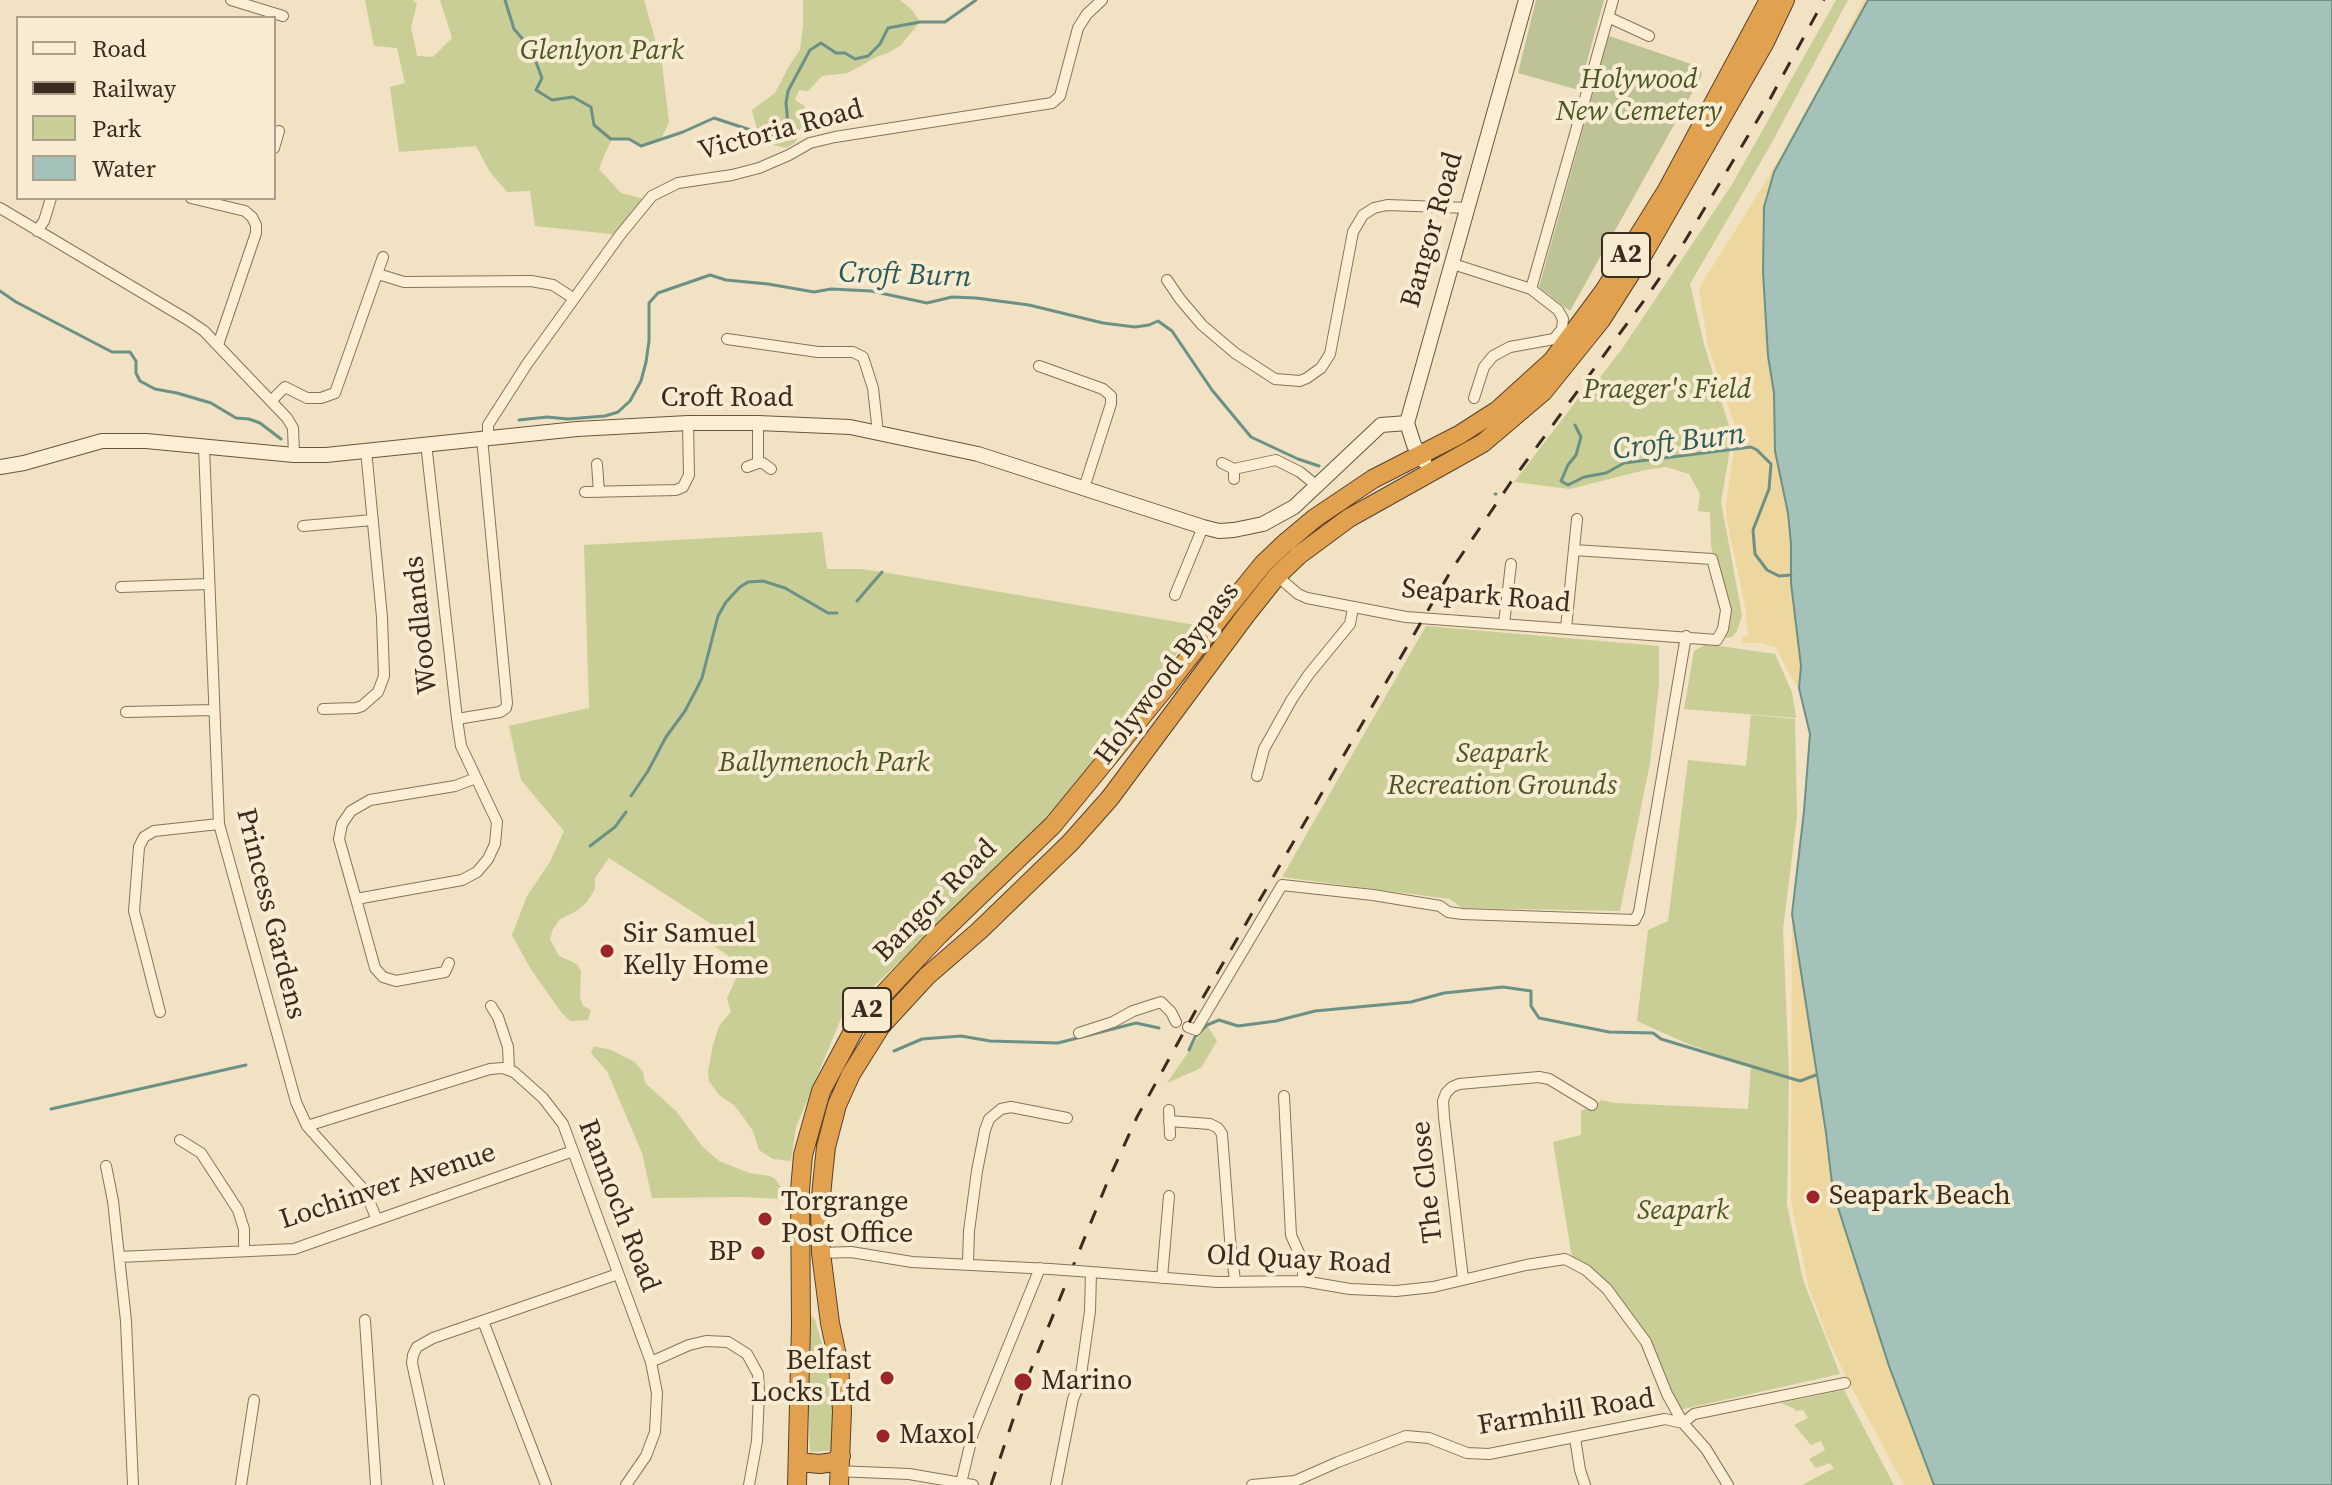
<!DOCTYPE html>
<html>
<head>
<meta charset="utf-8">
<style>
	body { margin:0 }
	#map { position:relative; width:2332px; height:1485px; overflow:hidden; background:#f0e2c2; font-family:"Source Serif 4",serif }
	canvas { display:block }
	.legend { position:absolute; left:16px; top:16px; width:260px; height:184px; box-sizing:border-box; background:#f7ecd2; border:2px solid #ab9f8a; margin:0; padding:10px 14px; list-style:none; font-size:24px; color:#392b1d }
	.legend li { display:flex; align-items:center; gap:16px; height:40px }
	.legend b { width:40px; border:2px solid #ab9f8a }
</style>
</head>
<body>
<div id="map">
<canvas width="2332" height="1485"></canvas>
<ul class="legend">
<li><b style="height:10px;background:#faefd5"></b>Road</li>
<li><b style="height:10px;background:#392b1d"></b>Railway</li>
<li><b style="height:22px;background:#c8ce95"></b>Park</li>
<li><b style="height:22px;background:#a4c2b9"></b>Water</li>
</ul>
</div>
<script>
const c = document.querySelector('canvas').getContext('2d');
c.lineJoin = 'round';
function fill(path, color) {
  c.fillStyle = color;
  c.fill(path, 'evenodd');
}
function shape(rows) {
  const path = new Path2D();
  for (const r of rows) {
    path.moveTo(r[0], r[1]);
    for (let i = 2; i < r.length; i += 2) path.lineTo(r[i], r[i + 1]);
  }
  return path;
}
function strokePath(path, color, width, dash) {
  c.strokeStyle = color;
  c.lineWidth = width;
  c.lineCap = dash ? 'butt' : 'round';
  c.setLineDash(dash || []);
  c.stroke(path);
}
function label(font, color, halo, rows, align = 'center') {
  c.font = font + ' "Source Serif 4",serif';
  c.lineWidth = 8;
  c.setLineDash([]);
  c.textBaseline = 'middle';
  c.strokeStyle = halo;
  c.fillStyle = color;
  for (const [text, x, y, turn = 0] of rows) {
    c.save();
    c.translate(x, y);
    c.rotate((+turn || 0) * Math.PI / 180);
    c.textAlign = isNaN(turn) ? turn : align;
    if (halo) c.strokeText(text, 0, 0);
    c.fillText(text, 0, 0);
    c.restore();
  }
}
fill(shape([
	[365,0,413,0,417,4,411,27,417,56,433,57,452,38,440,0,644,0,662,64,669,122,661,139,641,146,629,139,612,139,603,158,599,169,621,193,644,199,620,235,535,226,530,191,507,192,490,172,476,146,399,152,390,87,405,83,397,48,374,46],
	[803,0,900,0,912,10,920,22,901,45,886,54,878,56,848,73,822,76,808,91,799,90,795,100,805,106,801,132,795,143,786,148,770,144,759,137,752,110,775,93,789,66,800,50,803,25],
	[1836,0,1848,0,1770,146,1690,284,1704,344,1733,439,1732,447,1722,450,1730,449,1721,502,1742,615,1737,631,1732,637,1719,639,1727,630,1711,545,1710,512,1698,511,1700,494,1689,474,1666,467,1645,470,1570,489,1514,482,1591,382,1595,384,1622,349,1731,186],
	[822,532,827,569,860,569,882,572,1195,625,1192,632,1149,693,1038,829,988,879,842,1016,796,1127,791,1161,773,1159,759,1150,753,1131,744,1118,734,1105,719,1095,709,1081,708,1072,713,1045,719,1026,731,1012,727,998,740,970,739,963,711,944,709,938,710,923,609,858,595,878,595,889,587,902,575,912,560,919,553,929,550,939,559,956,577,964,581,971,580,997,583,1006,591,1010,588,1020,570,1021,561,1012,530,968,512,935,527,896,550,862,564,831,521,780,509,726,589,708,584,545],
	[1426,626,1659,646,1659,685,1650,763,1620,911,1462,908,1450,899,1282,877],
	[1706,644,1775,654,1792,692,1796,718,1684,709,1694,651],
	[1751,715,1795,719,1797,816,1783,929,1789,1074,1787,1205,1803,1280,1840,1374,1679,1410,1648,1342,1572,1257,1553,1142,1581,1135,1581,1111,1602,1100,1615,1103,1748,1109,1751,1066,1688,1044,1637,1021,1648,930,1668,921,1688,760,1746,766],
	[1207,1025,1217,1041,1201,1068,1167,1083],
	[594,1046,611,1050,635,1062,643,1072,645,1083,676,1111,702,1146,719,1161,749,1173,770,1176,775,1179,783,1190,781,1199,744,1197,652,1198,642,1153,607,1071,591,1053],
	[805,1309,815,1320,833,1381,838,1450,810,1452],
	[1844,1390,1886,1470,1894,1485,1802,1485,1834,1468,1830,1463,1816,1468,1809,1459,1825,1450,1821,1441,1811,1445,1794,1425,1808,1418,1803,1410,1796,1411,1793,1408,1781,1403]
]), '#c8ce95');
fill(shape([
	[1864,0,1873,0,1764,223,1763,272,1768,356,1774,393,1775,451,1788,513,1791,544,1791,583,1801,666,1799,688,1794,683,1776,647,1759,643,1741,643,1742,638,1748,635,1745,605,1726,517,1726,503,1737,431,1708,346,1699,288,1768,178],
	[1792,914,1833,1192,1934,1485,1904,1485,1847,1379,1829,1341,1809,1288,1791,1202]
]), '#edd79e');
fill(shape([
	[1536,0,1604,0,1579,90,1518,73],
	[1609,36,1700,67,1702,75,1570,311,1539,287]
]), '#bdc395');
const water = shape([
	[1868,0,2332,0,2332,1485,1934,1485,1889,1366,1833,1192,1826,1133,1792,914,1804,811,1810,734,1799,688,1801,666,1791,583,1791,544,1788,513,1775,451,1774,393,1768,356,1763,272,1764,207,1774,172,1868,0]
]);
fill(water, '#a4c2b9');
strokePath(water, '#6b9187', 2);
fill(shape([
	[1856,15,1822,81,1765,183,1770,170]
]), '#f0e2c2');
strokePath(shape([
	[505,0,514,29,531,49,542,78,536,90,552,100,573,97,591,107,594,125,606,135,611,139,629,139,641,146,683,132,714,118,772,137,782,137,788,124,786,103,788,91,810,50,821,43,836,53,845,53,855,59,868,56,880,44,888,28,920,22,945,22,976,0],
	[0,291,16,302,112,352,130,352,136,361,136,373,140,381,155,389,177,393,211,403,236,418,249,419,260,423,281,439],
	[519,420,547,417,568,419,605,416,618,412,630,401,641,381,646,362,649,341,649,303,658,293,710,275,726,280,768,284,814,292,831,289,871,291,927,303,952,297,976,298,1029,305,1103,323,1135,327,1149,325,1158,321,1172,331,1212,390,1251,437,1298,459,1319,466],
	[1575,425,1581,437,1576,455,1568,465,1561,481,1568,485,1584,477,1606,473,1624,463,1751,447,1757,450,1771,464,1769,489,1753,530,1755,554,1767,570,1779,576,1791,575],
	[1495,494,1496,494],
	[857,601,882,572],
	[631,796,648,771,666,737,685,711,695,692,702,678,718,616,726,602,740,587,748,582,763,581,785,588,828,613,837,613],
	[590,846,615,827,626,812],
	[1189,1050,1195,1037,1207,1025,1219,1020,1238,1026,1276,1021,1315,1011,1411,1002,1444,993,1503,987,1531,991,1531,1006,1539,1018,1609,1032,1653,1033,1661,1039,1800,1081,1816,1075],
	[894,1051,922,1039,961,1036,990,1041,1058,1043,1136,1023,1159,1028],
	[51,1109,246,1065]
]), '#6b9187', 3);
const street = shape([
	[231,0,283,16],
	[1608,17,1649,36],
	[274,148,279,131],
	[191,198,245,211,252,217,256,225,256,233,218,345],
	[0,208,188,320,204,331,287,418,293,428,294,455],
	[37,231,44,221,51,198],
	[1453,264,1531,289,1558,310,1563,319,1562,329,1554,339,1510,347,1493,356,1484,367,1474,398],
	[378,274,404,282,531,281,553,285,573,298],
	[1167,280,1180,299,1202,325,1235,353,1275,379,1300,381,1307,378,1321,368,1330,354,1353,232,1363,215,1374,208,1387,205,1469,208],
	[1531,289,1613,0],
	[727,339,818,352,853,352,863,357,873,388,878,433],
	[1039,366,1103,389,1111,396,1111,404,1084,488],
	[271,401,285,387,307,398,321,398,335,393,383,257],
	[488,437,488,425,527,364,620,235,652,196,678,183,732,175,759,168,789,155,810,143,835,137,1052,103,1060,96,1078,28,1087,14,1102,0],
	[426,443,457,719,500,712,506,708,507,703,482,438],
	[204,447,219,824,296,1102,307,1126,365,1191,377,1220],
	[758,463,758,423],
	[1222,463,1234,469,1234,479],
	[597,464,599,492],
	[747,467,758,463,763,463,771,469],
	[1234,469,1276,460,1300,472,1317,486],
	[585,492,676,490,683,487,689,475,688,423],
	[303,526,373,520],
	[1276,575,1298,594,1307,598,1406,617,1717,640,1723,629,1726,610,1712,559,1574,550],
	[121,587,208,584],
	[1175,595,1203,527],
	[1504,624,1511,564],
	[1566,628,1577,519],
	[323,709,356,708,362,706,378,692,384,676,382,617,366,450],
	[126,712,213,710],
	[457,719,461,746,497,822,495,844,488,859,477,872,462,880,356,899,339,839,342,824,351,811,370,800,455,786,476,778],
	[1257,776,1264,749,1292,699,1309,674,1350,624,1353,608],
	[356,899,375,968,383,977,396,981,445,972,449,963],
	[491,1006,498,1017,508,1047,509,1070],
	[160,1012,134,911,139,847,144,837,154,831,219,824],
	[1188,1027,1196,1030,1282,885,1373,895,1440,906,1448,912,1462,914,1635,920,1639,912,1686,636],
	[1079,1033,1113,1022,1133,1011,1161,1002,1171,1012,1176,1022],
	[1284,1096,1291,1235,1303,1262,1303,1281],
	[1169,1110,1170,1135],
	[1169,1121,1210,1124,1218,1128,1222,1134,1230,1239,1235,1281],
	[307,1126,490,1069,503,1068,514,1072,543,1098,563,1124,651,1362,657,1393,655,1432,646,1456,626,1485],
	[180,1140,201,1153,238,1210,244,1229,244,1250],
	[106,1166,113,1201,126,1321,133,1485],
	[821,1253,851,1252,912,1262,1050,1269],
	[119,1257,294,1249,573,1151],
	[968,1263,969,1231,977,1171,985,1130,989,1119,1001,1109,1011,1107,1067,1118],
	[1078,1271,1217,1282,1303,1281,1350,1289,1396,1291,1433,1287,1526,1265,1565,1259,1586,1270,1607,1289,1646,1342,1667,1394,1683,1423,1706,1449,1728,1485],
	[1162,1278,1169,1196],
	[1463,1279,1444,1117,1443,1101,1446,1093,1452,1087,1459,1084,1539,1077,1549,1079,1592,1105],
	[365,1320,376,1485],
	[483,1321,546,1485],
	[651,1362,689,1345,706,1341,728,1342,747,1354,758,1374,759,1392,757,1441,749,1485],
	[1683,1423,1694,1414,1845,1383],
	[1575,1438,1580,1470,1585,1485],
	[836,1471,909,1474,973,1485],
	[961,1483,973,1433,1040,1268],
	[241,1485,254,1400],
	[439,1485,412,1363,413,1355,417,1347,433,1338,618,1274],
	[1056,1485,1073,1399,1080,1382,1090,1311,1091,1272],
	[1252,1485,1295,1481,1338,1462,1406,1436,1429,1438,1467,1453,1489,1454,1665,1419,1683,1423]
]);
const secondary = shape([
	[1424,461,1414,445,1407,423,1526,0],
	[0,467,24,463,102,441,146,441,294,455,326,455,577,429,688,423,758,423,850,427,978,454,1203,527,1219,531,1234,530,1263,524,1294,507,1381,425,1407,423]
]);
const highway = shape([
	[798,1462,820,1464,833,1462,841,1456],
	[797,1485,801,1325,800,1190,803,1155,821,1091,859,1020,939,935,1053,825,1166,687,1225,611,1263,564,1284,544,1315,518,1373,479,1459,435,1498,410,1552,361,1604,291,1667,190,1769,0],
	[839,1485,842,1411,839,1365,830,1323,821,1253,820,1207,823,1175,826,1147,837,1105,851,1074,881,1026,927,976,979,931,1070,843,1110,798,1246,615,1277,576,1299,555,1349,518,1483,443,1543,392,1601,320,1645,251,1765,42,1785,0]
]);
strokePath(street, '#8a7358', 12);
strokePath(secondary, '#6c543b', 16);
strokePath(highway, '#58412d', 20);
strokePath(street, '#faefd5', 10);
strokePath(secondary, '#faefd5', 14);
strokePath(highway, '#e2a14f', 18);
strokePath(shape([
	[991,1485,1025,1384,1107,1183,1137,1117,1201,1001,1452,569,1511,482,1648,295,1685,241,1770,99,1824,0]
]), '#392b1d', 3, [14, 14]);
const streetBridge = shape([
	[1050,1269,1078,1271]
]);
strokePath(streetBridge, '#8a7358', 12, []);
strokePath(streetBridge, '#faefd5', 10);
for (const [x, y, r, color] of [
	[607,951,8,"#9c2627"],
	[1813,1197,8,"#9c2627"],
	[765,1219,8,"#9c2627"],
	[758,1253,8,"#9c2627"],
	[887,1378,8,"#9c2627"],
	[1023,1382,10,"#9c2627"],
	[883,1436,8,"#9c2627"]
]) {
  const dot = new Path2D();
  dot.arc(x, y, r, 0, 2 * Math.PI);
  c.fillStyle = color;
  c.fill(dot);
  strokePath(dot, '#f7ecd2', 3);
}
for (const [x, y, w] of [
	[1626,255,48],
	[867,1010,48]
]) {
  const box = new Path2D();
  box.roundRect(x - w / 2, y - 22, w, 44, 6);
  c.fillStyle = '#f7ecd2';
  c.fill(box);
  strokePath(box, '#392b1d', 2);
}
label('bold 26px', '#392b1d', null, [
	["A2",1626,255],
	["A2",867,1010]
]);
label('italic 28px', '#4a5723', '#f7ecd2', [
	["Glenlyon Park",602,52],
	["Holywood",1639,81],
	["New Cemetery",1639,113],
	["Praeger's Field",1667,391],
	["Seapark",1502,755],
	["Recreation Grounds",1502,787],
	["Ballymenoch Park",824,764],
	["Seapark",1683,1212]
]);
label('28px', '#392b1d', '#f7ecd2', [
	["Victoria Road",781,131,-15],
	["Bangor Road",1433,230,-74],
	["Croft Road",727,399],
	["Seapark Road",1486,597,5],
	["Woodlands",422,625,-96],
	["Holywood Bypass",1168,674,-53],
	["Bangor Road",936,901,-45],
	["Princess Gardens",270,914,76],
	["The Close",1428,1182,-96],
	["Lochinver Avenue",388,1187,-18],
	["Rannoch Road",618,1206,69],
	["Old Quay Road",1299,1261,3],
	["Farmhill Road",1566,1413,-9]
]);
label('28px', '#392b1d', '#f7ecd2', [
	["Sir Samuel",623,935],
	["Kelly Home",623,967],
	["Seapark Beach",1829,1197],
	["Torgrange",781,1203],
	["Post Office",781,1235],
	["BP",742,1253,"right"],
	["Belfast",871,1362,"right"],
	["Locks Ltd",871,1394,"right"],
	["Marino",1041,1382],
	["Maxol",899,1436]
], 'left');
label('italic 30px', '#2c5a57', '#f7ecd2', [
	["Croft Burn",905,276,2],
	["Croft Burn",1679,443,-7]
]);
</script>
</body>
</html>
